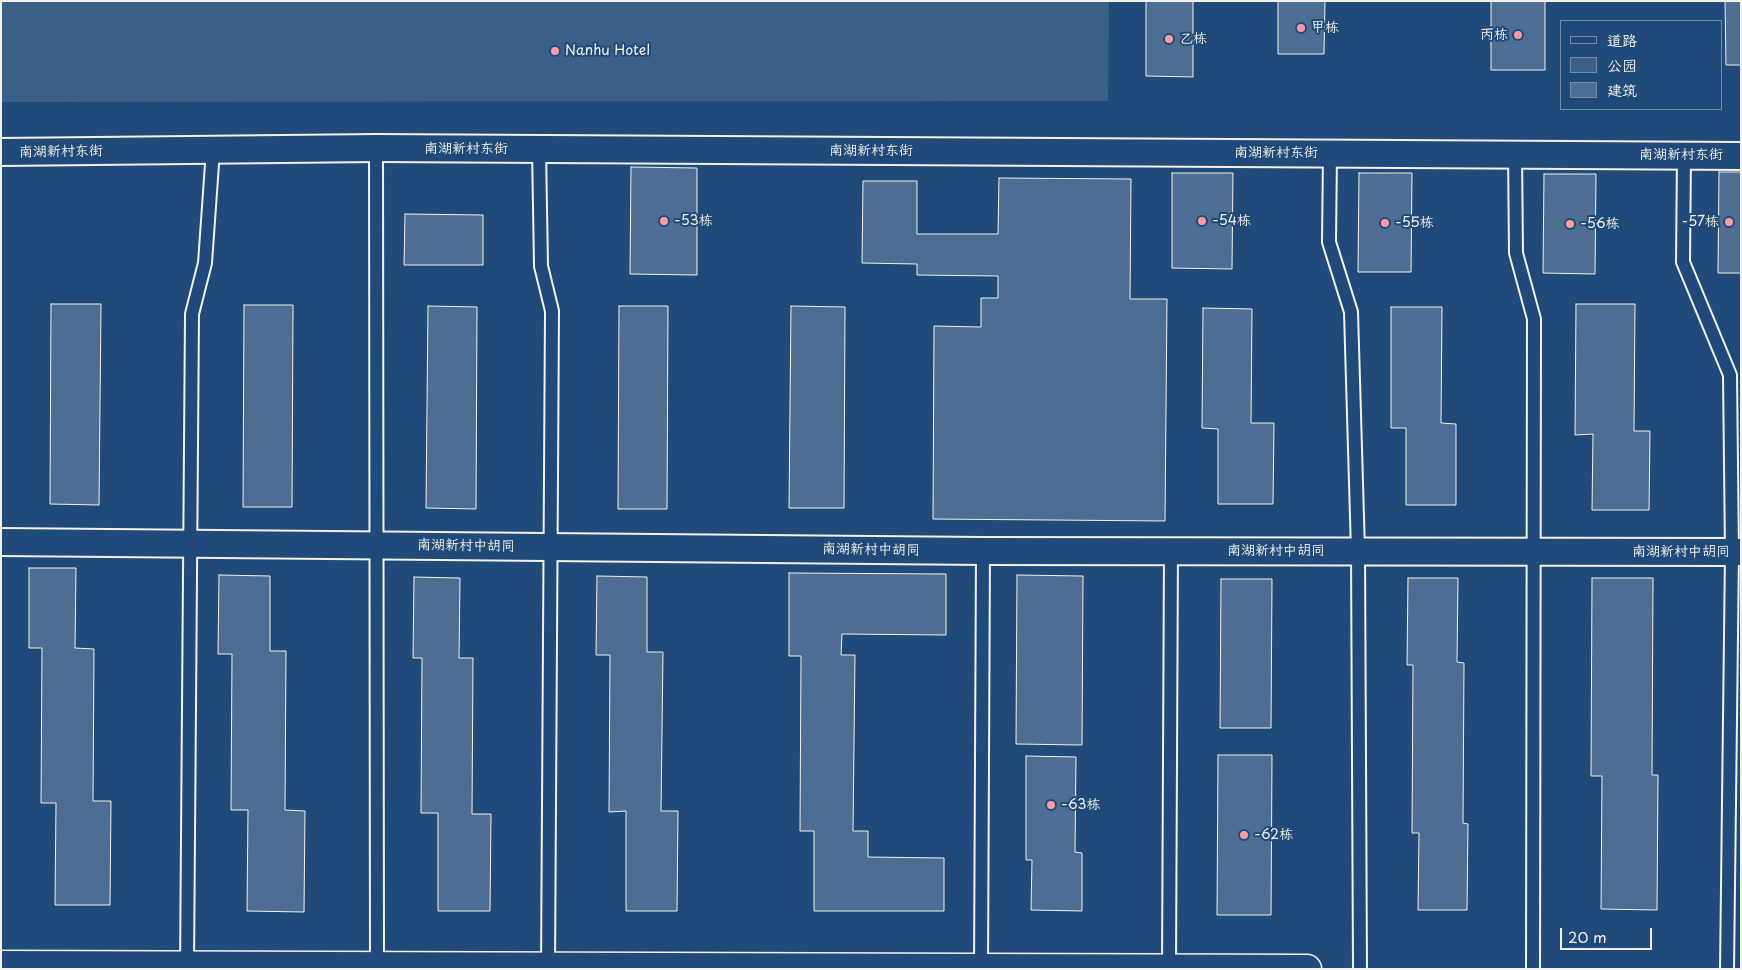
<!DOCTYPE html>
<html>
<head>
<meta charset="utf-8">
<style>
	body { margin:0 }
	#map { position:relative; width:1742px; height:970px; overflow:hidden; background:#1f4a7a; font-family:"Playpen Sans","LXGW WenKai TC",sans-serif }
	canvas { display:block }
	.frame { position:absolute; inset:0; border:2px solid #f4f1e8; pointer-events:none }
	.legend { position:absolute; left:1560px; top:20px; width:162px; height:90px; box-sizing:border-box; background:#1f4a7a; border:1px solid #748da6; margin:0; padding:6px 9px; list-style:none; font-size:15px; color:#f4f1e8 }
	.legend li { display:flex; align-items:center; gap:10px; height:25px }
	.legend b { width:25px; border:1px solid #748da6 }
	.scale { position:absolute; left:1560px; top:928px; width:92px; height:22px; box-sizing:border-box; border:2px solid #f4f1e8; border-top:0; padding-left:6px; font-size:15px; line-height:18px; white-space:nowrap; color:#f4f1e8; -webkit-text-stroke:4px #1f4a7a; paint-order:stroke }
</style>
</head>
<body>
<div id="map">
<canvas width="1742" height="970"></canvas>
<div class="frame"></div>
<ul class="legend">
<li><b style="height:6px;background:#1f4a7a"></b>道路</li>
<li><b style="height:14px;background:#3a5f88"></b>公园</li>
<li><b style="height:14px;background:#4d6e92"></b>建筑</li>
</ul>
<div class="scale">20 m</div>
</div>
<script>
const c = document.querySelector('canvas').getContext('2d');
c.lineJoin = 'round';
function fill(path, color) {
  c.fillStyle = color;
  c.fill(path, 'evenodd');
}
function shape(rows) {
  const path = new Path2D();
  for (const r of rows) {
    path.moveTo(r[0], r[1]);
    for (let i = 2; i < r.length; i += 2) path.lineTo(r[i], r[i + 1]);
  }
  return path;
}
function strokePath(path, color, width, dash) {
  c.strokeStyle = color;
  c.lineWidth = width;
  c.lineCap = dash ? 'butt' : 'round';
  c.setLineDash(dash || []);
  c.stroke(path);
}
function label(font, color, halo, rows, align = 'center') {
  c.font = font + ' "Playpen Sans","LXGW WenKai TC",sans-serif';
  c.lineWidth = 4;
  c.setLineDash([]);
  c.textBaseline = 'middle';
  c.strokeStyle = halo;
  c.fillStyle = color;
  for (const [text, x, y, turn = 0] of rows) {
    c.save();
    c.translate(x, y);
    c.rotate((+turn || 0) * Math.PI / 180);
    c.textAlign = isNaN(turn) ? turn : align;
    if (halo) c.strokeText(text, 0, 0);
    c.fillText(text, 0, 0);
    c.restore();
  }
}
fill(shape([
	[1,1,1109,1,1108,101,1,102]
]), '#3a5f88');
const building = shape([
	[1146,1,1193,1,1193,77,1146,76,1146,1],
	[1278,1,1325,1,1324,54,1278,54,1278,1],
	[1491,1,1545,1,1545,70,1491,70,1491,1],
	[1725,1,1741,1,1741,65,1726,65,1725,1],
	[631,167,697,168,697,275,630,274,631,167],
	[1719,172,1741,172,1741,273,1718,273,1719,172],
	[1172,173,1233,173,1232,269,1172,268,1172,173],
	[1359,173,1412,173,1411,272,1358,272,1359,173],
	[1544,174,1596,174,1595,274,1543,273,1544,174],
	[999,178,1131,179,1130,299,1167,299,1165,521,933,519,934,326,981,327,981,298,998,298,998,276,917,275,917,264,862,263,863,181,917,181,917,234,998,234,999,178],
	[405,214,483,215,483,265,404,265,405,214],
	[51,304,101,304,99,505,50,504,51,304],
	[1576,304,1635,304,1634,431,1650,431,1649,510,1592,510,1593,434,1575,435,1576,304],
	[244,305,293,305,292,507,243,507,244,305],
	[428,306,477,307,476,509,426,508,428,306],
	[619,306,668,306,667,509,618,509,619,306],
	[791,306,845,307,844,508,789,508,791,306],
	[1391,307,1442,307,1441,423,1456,424,1456,505,1406,505,1406,428,1391,428,1391,307],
	[1203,308,1252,309,1251,423,1274,423,1273,504,1218,504,1218,429,1202,428,1203,308],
	[29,568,76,568,75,648,94,649,93,801,111,801,110,905,55,905,56,803,41,803,42,648,29,648,29,568],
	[789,573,946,574,946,635,842,634,841,655,855,655,853,831,868,831,868,857,944,858,944,911,814,911,814,831,800,831,801,656,789,656,789,573],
	[219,575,270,576,270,651,286,651,285,810,305,811,304,912,247,911,248,810,231,810,232,654,218,654,219,575],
	[1017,575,1083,576,1082,745,1016,744,1017,575],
	[597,576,647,577,647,652,663,652,661,811,678,811,677,911,626,911,626,811,609,812,610,655,596,655,597,576],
	[414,577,460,578,459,658,473,658,472,814,491,814,490,911,438,911,438,813,421,813,422,658,413,658,414,577],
	[1408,578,1458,578,1457,662,1464,663,1463,823,1468,824,1467,910,1418,910,1419,833,1412,833,1413,665,1407,665,1408,578],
	[1592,578,1653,578,1652,775,1658,775,1657,910,1601,909,1602,776,1591,776,1592,578],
	[1221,579,1272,579,1271,728,1220,728,1221,579],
	[1218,755,1272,755,1271,915,1217,915,1218,755],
	[1026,756,1076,757,1075,852,1082,853,1082,911,1031,910,1032,860,1026,860,1026,756]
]);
fill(building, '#4d6e92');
strokePath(building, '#f4f1e8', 1);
const lane = shape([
	[376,148,377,967],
	[539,149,541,266,552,311,548,967],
	[1330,153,1329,242,1351,312,1358,551,1360,969],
	[1515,154,1516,253,1534,319,1533,969],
	[1684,156,1683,262,1730,375,1732,552,1727,969],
	[187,966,192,314,205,263,213,150],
	[981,968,983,551],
	[1169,968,1171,551]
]);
const street = shape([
	[1,152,376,148,1741,156],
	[1,542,983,551,1741,552]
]);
const secondary = shape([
	[1,965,1307,969]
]);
strokePath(lane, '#f4f1e8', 16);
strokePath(street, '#f4f1e8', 30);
strokePath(secondary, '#f4f1e8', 31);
strokePath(lane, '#1f4a7a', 12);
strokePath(street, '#1f4a7a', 26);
strokePath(secondary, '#1f4a7a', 28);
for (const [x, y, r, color] of [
	[1301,28,5,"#ff9aa2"],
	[1518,35,5,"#ff9aa2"],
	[1169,39,5,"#ff9aa2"],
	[555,51,5,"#ff9aa2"],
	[664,221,5,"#ff9aa2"],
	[1202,221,5,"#ff9aa2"],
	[1729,222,5,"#ff9aa2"],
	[1385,223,5,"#ff9aa2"],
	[1570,224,5,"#ff9aa2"],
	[1051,805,5,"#ff9aa2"],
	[1244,835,5,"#ff9aa2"]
]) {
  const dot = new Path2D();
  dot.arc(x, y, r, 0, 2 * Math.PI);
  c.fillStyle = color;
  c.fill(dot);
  strokePath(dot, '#1f4a7a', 2);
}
label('14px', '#f4f1e8', '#1f4a7a', [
	["甲栋",1311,28],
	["丙栋",1508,35,"right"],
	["乙栋",1179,39],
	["Nanhu Hotel",565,51],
	["-53栋",674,221],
	["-54栋",1212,221],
	["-57栋",1719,222,"right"],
	["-55栋",1395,223],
	["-56栋",1580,224],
	["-63栋",1061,805],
	["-62栋",1254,835]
], 'left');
label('14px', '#f4f1e8', '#1f4a7a', [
	["南湖新村东街",466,149],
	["南湖新村东街",871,151],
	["南湖新村东街",61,152,-1],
	["南湖新村东街",1276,153],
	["南湖新村东街",1681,155],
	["南湖新村中胡同",466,546,1],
	["南湖新村中胡同",871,550,1],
	["南湖新村中胡同",1276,551],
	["南湖新村中胡同",1681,552]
]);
</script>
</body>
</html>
